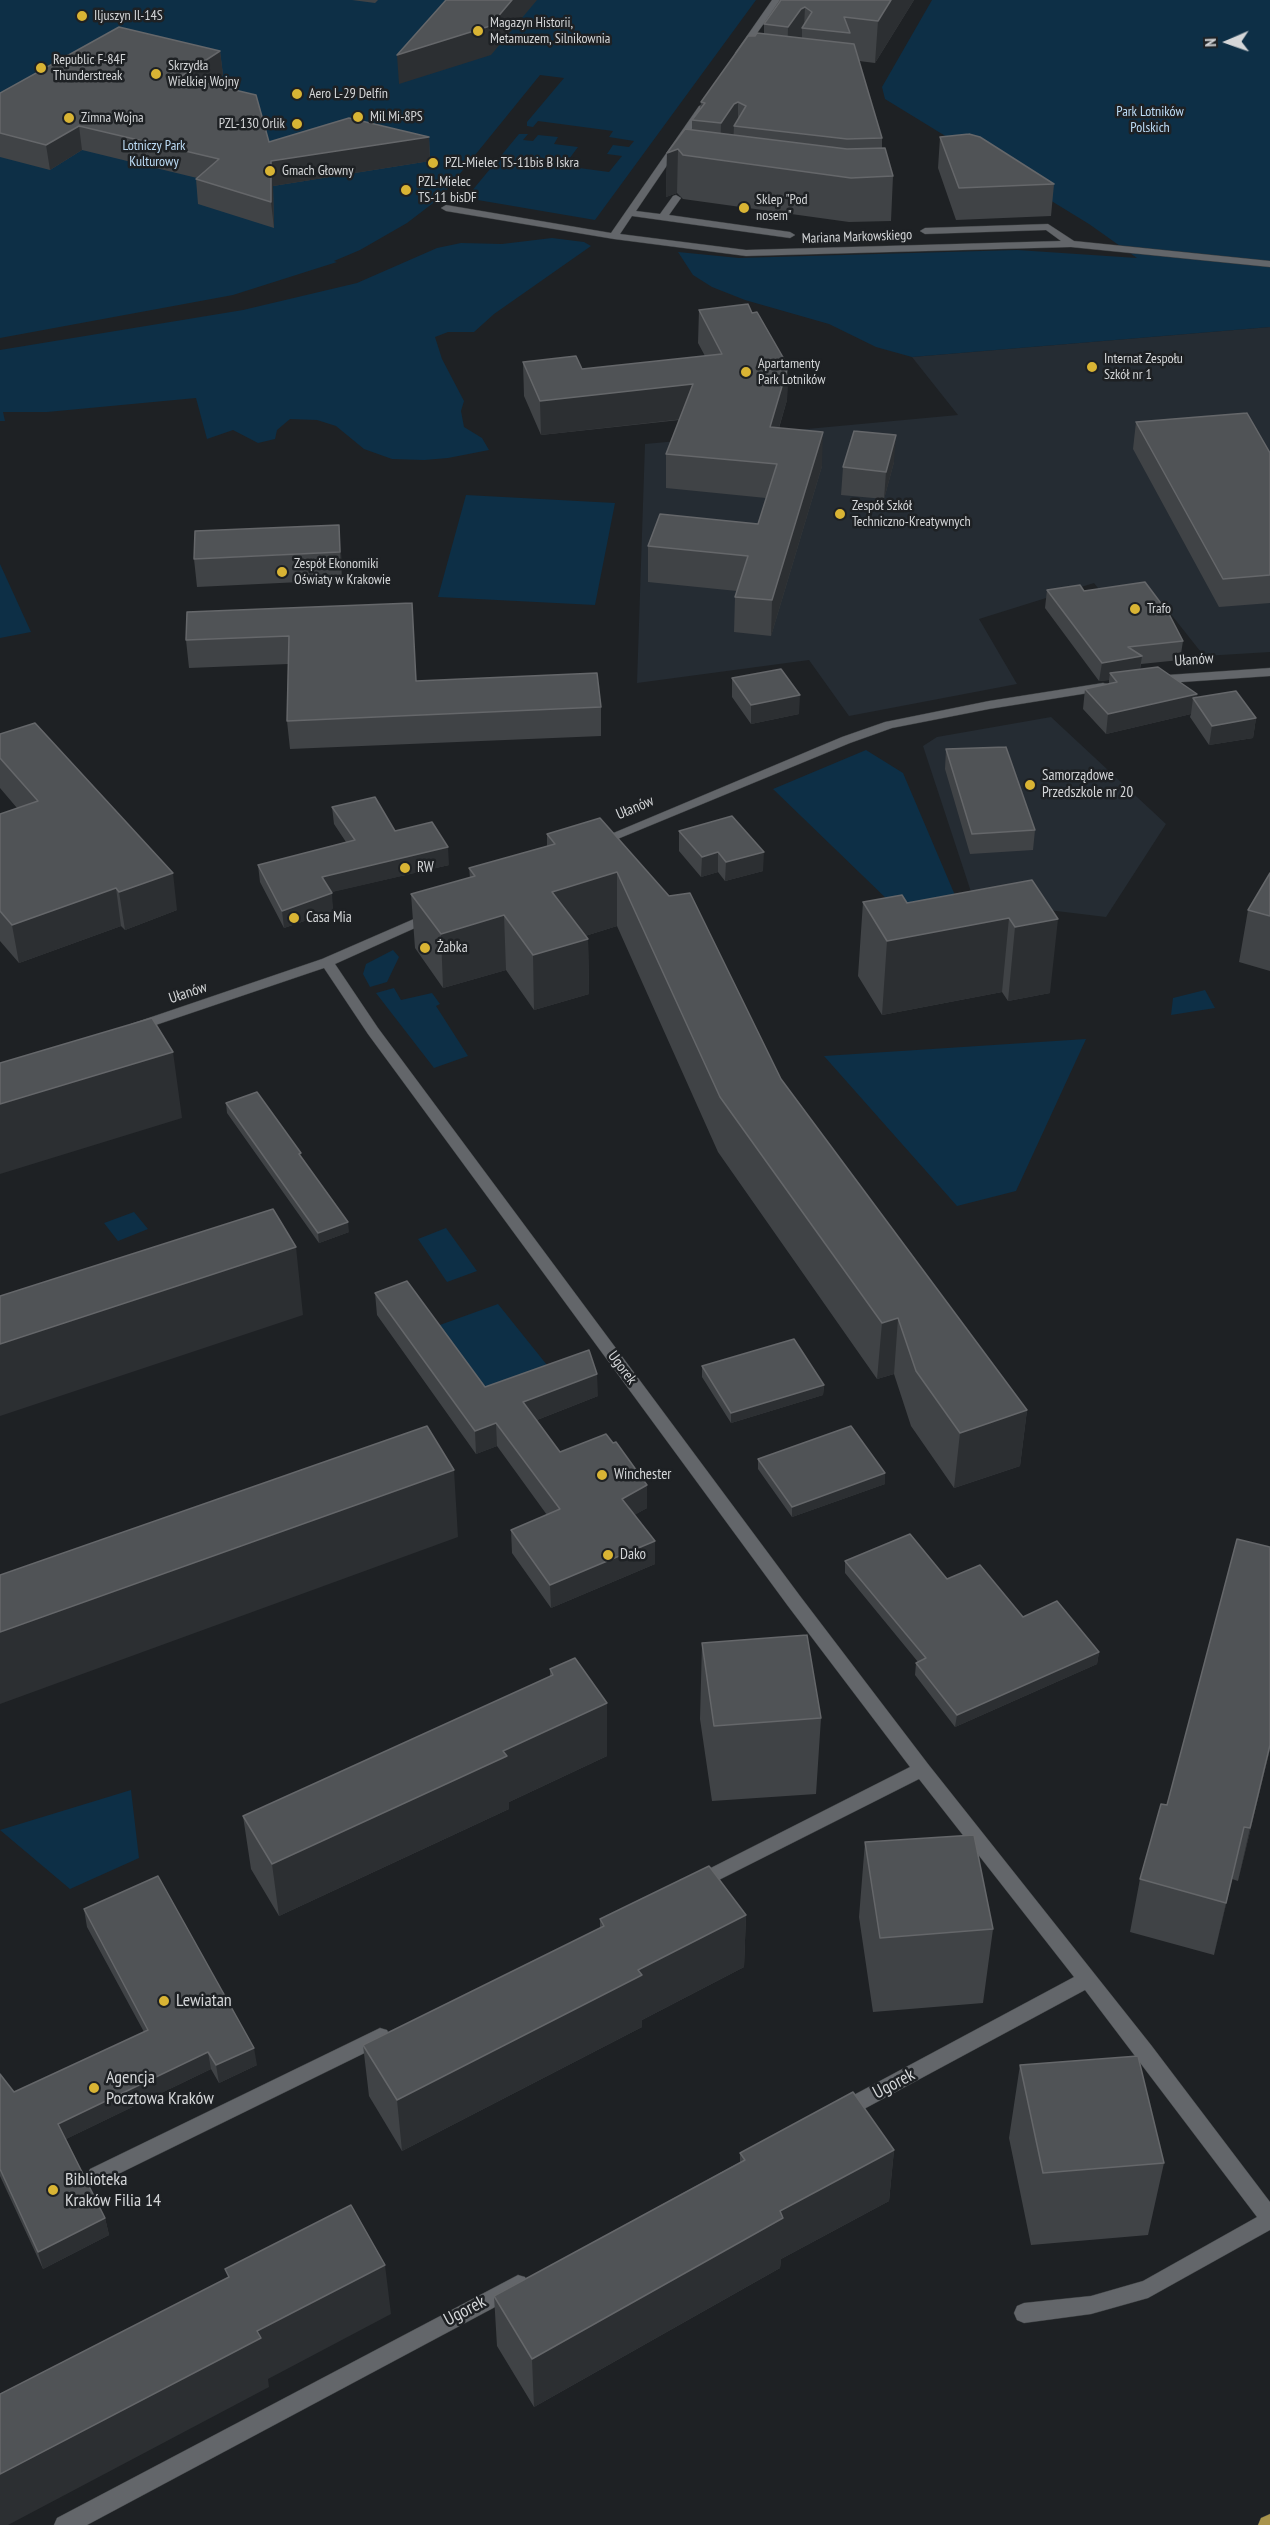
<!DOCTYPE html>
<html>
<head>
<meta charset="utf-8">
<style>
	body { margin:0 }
	#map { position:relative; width:1270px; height:2525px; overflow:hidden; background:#1e2124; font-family:"PT Sans Narrow",sans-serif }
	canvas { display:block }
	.north { position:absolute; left:1198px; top:12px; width:60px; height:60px; -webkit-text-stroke:4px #1e2124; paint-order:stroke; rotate:268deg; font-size:16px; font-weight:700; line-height:24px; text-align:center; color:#d4d6d8 }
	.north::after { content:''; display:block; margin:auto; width:21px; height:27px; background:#d4d6d8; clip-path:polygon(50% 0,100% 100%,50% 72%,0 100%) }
</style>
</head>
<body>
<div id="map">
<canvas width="1270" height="2525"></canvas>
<div class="north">N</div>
</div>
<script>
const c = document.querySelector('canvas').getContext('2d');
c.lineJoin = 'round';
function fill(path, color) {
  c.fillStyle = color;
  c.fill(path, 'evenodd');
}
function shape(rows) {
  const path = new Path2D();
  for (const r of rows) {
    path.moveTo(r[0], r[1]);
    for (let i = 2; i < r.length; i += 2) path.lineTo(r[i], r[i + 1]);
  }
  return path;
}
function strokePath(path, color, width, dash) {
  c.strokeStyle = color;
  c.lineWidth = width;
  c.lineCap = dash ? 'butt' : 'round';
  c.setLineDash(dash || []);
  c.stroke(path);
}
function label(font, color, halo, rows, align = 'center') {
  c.font = font + ' "PT Sans Narrow",sans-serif';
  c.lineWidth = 5;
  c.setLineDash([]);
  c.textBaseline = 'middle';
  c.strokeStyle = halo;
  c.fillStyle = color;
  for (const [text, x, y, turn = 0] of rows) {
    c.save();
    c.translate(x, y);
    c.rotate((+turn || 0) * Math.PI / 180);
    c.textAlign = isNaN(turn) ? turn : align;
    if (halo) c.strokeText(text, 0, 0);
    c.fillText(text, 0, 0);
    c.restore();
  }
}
fill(shape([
	[1270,327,1270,652,1204,656,1170,613,1109,602,1094,583,979,619,1017,684,849,716,809,660,637,683,645,444,958,415,912,357],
	[1051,717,1166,824,1106,917,974,901,923,746,937,737]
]), '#252c33');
fill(shape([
	[0,0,756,0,595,220,466,198,519,134,528,134,523,140,533,141,538,135,558,137,554,144,578,147,566,163,580,165,579,168,609,172,622,156,607,154,613,145,629,147,634,141,609,137,613,131,538,121,533,127,527,126,527,122,564,78,540,75,441,197,407,223,360,250,334,261,337,262,233,295,0,338],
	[932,0,1270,0,1270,327,912,357,876,347,829,324,745,300,712,287,693,275,678,252,739,258,1017,250,1137,258,1089,224,885,99,882,87],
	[552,238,584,242,591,246,494,314,474,332,448,332,435,337,442,359,464,401,461,411,464,427,482,438,489,450,448,458,424,460,392,459,364,449,336,426,317,420,290,419,277,430,275,439,258,443,233,430,207,439,196,398,47,412,3,412,5,421,0,421,0,350,243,310,357,283,437,248,461,243,502,244],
	[466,495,615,503,595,605,438,597],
	[0,564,31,632,0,638],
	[866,750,903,773,957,900,892,904,773,789],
	[393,950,399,957,387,982,370,987,363,974,366,964],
	[394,988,401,1000,432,993,440,1004,436,1006,468,1056,434,1068,376,993],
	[1205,990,1215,1008,1171,1015,1173,998],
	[1086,1039,1016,1191,957,1206,824,1056],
	[134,1212,148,1229,118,1241,104,1223],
	[446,1228,477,1271,447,1282,418,1239],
	[498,1304,555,1375,491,1399,437,1326],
	[131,1790,139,1858,70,1889,0,1830]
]), '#0d2f46');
const minor = shape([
	[772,0,780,0,742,55,736,55,735,53,772,0],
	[702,105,706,108,636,211,660,214,673,196,676,195,681,198,669,215,790,232,795,235,790,238,632,216,620,234,746,250,1061,241,1046,230,925,234,920,231,925,228,1048,224,1074,241,1270,261,1270,267,1071,247,746,256,614,239,446,211,441,208,446,205,611,233,699,106,702,105],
	[1270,668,1270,676,1153,684,1147,680,1153,676,1270,668],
	[1103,683,1107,684,1107,690,989,709,892,728,850,743,603,845,593,845,592,842,842,737,885,722,989,701,1103,683],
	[430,912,435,913,437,916,435,919,335,964,378,1028,800,1596,928,1764,1151,2045,1270,2202,1270,2230,1148,2298,1091,2314,1024,2323,1017,2320,1014,2313,1017,2306,1024,2303,1091,2296,1143,2281,1257,2217,1085,1990,851,2116,844,2119,837,2116,834,2110,837,2104,1074,1977,919,1779,705,1887,699,1890,693,1887,690,1882,693,1877,910,1767,788,1606,368,1034,324,968,141,1030,131,1030,129,1027,131,1024,322,959,430,912],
	[380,2028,387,2030,390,2036,387,2042,104,2181,97,2184,90,2181,87,2175,90,2169,380,2028],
	[518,2275,525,2277,528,2284,525,2291,87,2525,54,2525,57,2518,518,2275]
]);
const major = shape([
	[1270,2514,1270,2525,1258,2525,1261,2518,1270,2514]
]);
strokePath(minor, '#393c3e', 1);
strokePath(major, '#393c3e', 1);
fill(minor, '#63666a');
fill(major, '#a9944c');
fill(shape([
	[352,0,378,0,375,3],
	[781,0,914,0,875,63,859,61,882,138,882,149,893,176,891,221,849,222,683,199,677,193,666,197,667,153,692,130,692,120,700,109,701,102,755,36,764,34,764,24],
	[220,51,223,75,209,84,269,142,429,137,430,161,273,186,274,228,198,204,196,179,197,178,82,150,50,170,0,157,0,93],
	[940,137,1054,184,1051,216,956,220,938,168],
	[699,310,752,313,788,366,787,400,779,428,822,466,771,636,734,632,735,597,737,591,648,582,648,546,758,524,766,498,666,488,666,454,679,420,541,435,524,396,523,362,582,369,705,356,698,343],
	[1136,422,1270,453,1270,603,1219,607,1133,449],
	[894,462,884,499,841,495,843,467],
	[341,552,342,580,197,587,194,559],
	[1047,590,1084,591,1183,641,1180,660,1141,664,1140,669,1197,694,1196,697,1256,718,1253,738,1209,745,1190,717,1191,714,1106,734,1083,709,1085,689,1109,684,1109,680,1099,681,1045,608],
	[412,603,416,681,601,707,601,736,290,749,287,721,288,664,189,668,186,640],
	[732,678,799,714,751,724,732,697],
	[0,734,177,910,125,930,121,926,19,963,0,941,0,814,17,808,0,788],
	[946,749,1035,830,1033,850,970,854,945,769],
	[332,807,395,831,449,865,331,892,333,911,284,928,260,882,258,865,346,842,334,824],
	[600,818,781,1079,1027,1410,1020,1466,954,1488,911,1426,894,1374,877,1379,718,1152,617,926,585,936,588,939,589,994,534,1010,506,970,443,988,415,948,411,894,470,878,469,868,547,846,547,834],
	[679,831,763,871,725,881,718,872,701,877,679,851],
	[1270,873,1270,971,1239,962,1248,910],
	[1032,880,1050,993,1008,1001,1002,992,882,1015,858,976,863,902,907,903],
	[226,1103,349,1232,319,1243,227,1113],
	[375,1293,485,1387,598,1396,537,1420,560,1452,647,1485,647,1508,634,1515,655,1564,551,1608,512,1553,511,1530,547,1515,497,1446,476,1454,377,1315],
	[702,1366,824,1385,823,1395,731,1423,702,1377],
	[758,1459,885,1473,885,1484,792,1517,758,1469],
	[1270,1547,1270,1749,1238,1881,1232,1879,1214,1955,1130,1932,1140,1879,1167,1805],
	[845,1561,947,1579,1023,1617,1099,1652,1097,1664,955,1727,915,1675,916,1663,918,1662,845,1573],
	[702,1643,821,1718,816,1794,712,1801,700,1719],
	[550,1669,607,1756,509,1802,509,1809,279,1916,251,1869,243,1816,550,1677],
	[865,1842,993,1929,983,2003,873,2012,859,1917],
	[84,1909,257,2065,219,2083,211,2069,66,2139,105,2218,109,2235,43,2269,0,2176,0,2074,14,2092,144,2032,87,1927],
	[746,1915,744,1967,642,2020,642,2027,402,2151,369,2096,363,2045,600,1928,600,1919],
	[1020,2065,1164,2163,1148,2235,1031,2245,1009,2138],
	[894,2150,889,2201,781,2259,780,2268,534,2407,497,2346,494,2296,740,2162,740,2153]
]), '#404346');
fill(shape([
	[512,0,537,0,491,55,399,84,397,55],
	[891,0,914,0,875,63,878,21],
	[805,7,804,28,802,28,802,50,787,69,788,27,801,9],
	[220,51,223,75,183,102,180,77],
	[738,102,738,126,734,126,733,147,720,160,721,123,734,104],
	[79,126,82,150,50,170,46,145],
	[429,137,430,161,273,186,274,228,271,202,271,161],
	[678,149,677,193,666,197,667,153],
	[788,366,787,400,769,461,770,427],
	[693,384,692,418,541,435,540,401],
	[823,432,822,466,771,636,772,600],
	[896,435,894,462,884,499,886,472],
	[339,525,341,552,342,580,340,552],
	[1142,656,1139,675,1110,673,1109,680,1099,681,1102,663],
	[1197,694,1196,702,1193,698,1191,714,1106,734,1108,714],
	[800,695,799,714,751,724,751,705],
	[1256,718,1253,738,1209,745,1212,726],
	[448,847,449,865,324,894,322,877],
	[718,852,718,872,701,877,702,857],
	[764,852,763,871,725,881,726,862],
	[617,872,617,926,553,946,552,892],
	[173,873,177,910,125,930,119,892],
	[116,888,121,926,19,963,12,925],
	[332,893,333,911,284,928,282,911],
	[504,915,506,970,443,988,441,934],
	[1009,918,1002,992,882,1015,887,941],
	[1058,919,1050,993,1008,1001,1015,927],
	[588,939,589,994,534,1010,533,955],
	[173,1052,182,1118,0,1174,0,1104],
	[348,1222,349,1232,319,1243,318,1233],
	[296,1247,303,1315,0,1416,0,1344],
	[898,1318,894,1374,877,1379,882,1323],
	[597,1374,598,1396,524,1425,523,1402],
	[824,1385,823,1395,731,1423,731,1413],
	[1027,1410,1020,1466,954,1488,960,1433],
	[496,1423,497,1446,476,1454,475,1431],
	[454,1470,458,1537,0,1704,0,1632],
	[885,1473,885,1484,792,1517,792,1507],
	[647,1485,647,1508,622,1522,622,1499],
	[655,1541,655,1564,551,1608,550,1585],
	[1099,1652,1097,1664,955,1727,957,1715],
	[607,1703,607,1756,509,1802,509,1809,279,1916,272,1864,503,1751],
	[1270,1745,1270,1749,1238,1881,1250,1828],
	[1244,1827,1232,1879,1214,1955,1226,1903],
	[746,1915,744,1967,642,2020,642,2027,402,2151,397,2100,638,1970],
	[254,2048,257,2065,219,2083,216,2065],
	[208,2052,211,2069,62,2141,58,2124],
	[894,2150,889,2201,781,2259,780,2268,534,2407,532,2359,780,2211],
	[105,2218,109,2235,43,2269,38,2252],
	[385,2265,391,2314,268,2379,269,2387,8,2525,0,2525,0,2474,257,2331]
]), '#2c2f32');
const building = shape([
	[446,0,512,0,490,26,397,55,446,0],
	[781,0,891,0,878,21,844,17,850,33,802,28,812,12,805,7,801,9,788,27,764,24,781,0],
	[119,27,220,51,180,77,256,95,269,142,349,118,429,137,271,161,271,202,196,179,219,159,79,126,46,145,0,133,0,93,119,27],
	[757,33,854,44,882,138,847,139,734,126,746,106,738,102,734,104,721,123,692,120,705,103,701,102,748,36,755,36,757,33],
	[685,129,847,149,885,148,893,176,851,178,683,155,678,149,667,153,685,129],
	[969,134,980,137,1054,184,959,188,940,137,969,134],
	[748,304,752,313,757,312,788,366,770,427,823,432,772,600,735,597,748,556,648,546,660,514,758,524,777,464,666,454,693,384,540,401,523,362,576,356,582,369,722,354,699,310,748,304],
	[1247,413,1270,453,1270,575,1223,579,1136,422,1247,413],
	[854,431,896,435,886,472,843,467,854,431],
	[339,525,340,552,194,559,195,531,339,525],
	[1145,582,1169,614,1183,641,1128,647,1142,656,1102,663,1047,590,1080,585,1084,591,1145,582],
	[412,603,416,681,597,673,601,707,287,721,289,636,186,640,187,612,412,603],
	[1158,667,1197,694,1108,714,1085,689,1117,682,1110,673,1158,667],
	[781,669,800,695,751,705,732,678,781,669],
	[1236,691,1256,718,1212,726,1193,698,1236,691],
	[35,723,173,873,119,892,116,888,12,925,0,911,0,814,38,801,0,758,0,734,35,723],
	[1006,747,1035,830,972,834,946,749,1006,747],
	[375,797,395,831,432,822,448,847,322,877,332,893,282,911,258,865,355,840,332,807,375,797],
	[732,816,764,852,726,862,718,852,702,857,679,831,732,816],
	[600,818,669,896,690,893,781,1079,1027,1410,960,1433,916,1371,898,1318,882,1323,720,1097,617,872,552,892,588,939,533,955,504,915,441,934,411,894,475,876,469,868,555,844,547,834,600,818],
	[1270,873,1270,916,1248,910,1270,873],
	[1032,880,1058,919,1015,927,1009,918,887,941,863,902,902,895,907,903,1032,880],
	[152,1018,173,1052,0,1104,0,1063,152,1018],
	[257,1092,301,1153,299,1154,348,1222,318,1233,226,1103,257,1092],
	[273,1209,296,1247,0,1344,0,1296,273,1209],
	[407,1281,485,1387,589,1350,597,1374,523,1402,560,1452,606,1434,613,1443,616,1442,647,1485,622,1499,655,1541,550,1585,511,1530,560,1509,496,1423,475,1431,375,1293,407,1281],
	[794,1339,824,1385,731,1413,702,1366,794,1339],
	[427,1426,454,1470,0,1632,0,1575,427,1426],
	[851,1426,885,1473,792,1507,758,1459,851,1426],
	[910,1534,947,1579,980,1565,1023,1617,1057,1601,1099,1652,957,1715,916,1663,926,1658,845,1561,910,1534],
	[1237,1539,1270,1547,1270,1745,1250,1828,1244,1827,1226,1903,1140,1879,1161,1804,1167,1805,1237,1539],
	[807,1635,821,1718,714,1726,702,1643,807,1635],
	[575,1658,607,1703,503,1751,507,1756,272,1864,243,1816,553,1675,550,1669,575,1658],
	[974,1835,993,1929,880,1938,865,1842,974,1835],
	[709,1866,746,1915,638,1970,642,1975,397,2100,363,2045,604,1926,600,1919,709,1866],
	[158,1876,254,2048,216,2065,208,2052,58,2124,105,2218,38,2252,0,2169,0,2074,14,2092,148,2030,84,1909,158,1876],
	[1138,2056,1164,2163,1043,2173,1020,2065,1138,2056],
	[853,2092,894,2150,780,2211,783,2218,532,2359,494,2296,745,2160,740,2153,853,2092],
	[351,2205,385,2265,257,2331,261,2338,0,2474,0,2394,229,2277,225,2269,351,2205]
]);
fill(building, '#505356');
strokePath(building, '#65676a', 1.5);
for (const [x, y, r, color] of [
	[82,16,6,"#d9b434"],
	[478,31,6,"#d9b434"],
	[41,68,6,"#d9b434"],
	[156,74,6,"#d9b434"],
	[297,94,6,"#d9b434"],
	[358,117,6,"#d9b434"],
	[69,118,6,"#d9b434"],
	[297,124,6,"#d9b434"],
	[433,163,6,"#d9b434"],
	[270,171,6,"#d9b434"],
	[406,190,6,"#d9b434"],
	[744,208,6,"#d9b434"],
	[1092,367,6,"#d9b434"],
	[746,372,6,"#d9b434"],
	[840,514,6,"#d9b434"],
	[282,572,6,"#d9b434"],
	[1135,609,6,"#d9b434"],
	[1030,785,6,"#d9b434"],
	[405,868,6,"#d9b434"],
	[294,918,6,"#d9b434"],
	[425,948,6,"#d9b434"],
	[602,1475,6,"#d9b434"],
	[608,1555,6,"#d9b434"],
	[164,2001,6,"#d9b434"],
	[94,2088,6,"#d9b434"],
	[53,2190,6,"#d9b434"]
]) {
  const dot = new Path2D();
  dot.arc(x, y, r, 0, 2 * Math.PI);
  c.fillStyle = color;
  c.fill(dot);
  strokePath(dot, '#1e2124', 2);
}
label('14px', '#d4d6d8', '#1e2124', [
	["Iljuszyn Il-14S",94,16],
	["Magazyn Historii,",490,23],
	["Metamuzem, Silnikownia",490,39],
	["Republic F-84F",53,60],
	["Thunderstreak",53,76],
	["Skrzydła",168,66],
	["Wielkiej Wojny",168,82],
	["Aero L-29 Delfín",309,94],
	["Mil Mi-8PS",370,117],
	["Zimna Wojna",81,118],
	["PZL-130 Orlik",285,124,"right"],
	["PZL-Mielec TS-11bis B Iskra",445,163],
	["Gmach Głowny",282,171],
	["PZL-Mielec",418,182],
	["TS-11 bisDF",418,198],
	["Sklep \"Pod",756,200],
	["nosem\"",756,216],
	["Internat Zespołu",1104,359],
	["Szkół nr 1",1104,375],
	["Apartamenty",758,364],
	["Park Lotników",758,380],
	["Zespół Szkół",852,506],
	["Techniczno-Kreatywnych",852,522],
	["Zespół Ekonomiki",294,564],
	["Oświaty w Krakowie",294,580],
	["Trafo",1147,609]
], 'left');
label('14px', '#bddcf6', '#1e2124', [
	["Park Lotników",1150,112],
	["Polskich",1150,128],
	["Lotniczy Park",154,146],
	["Kulturowy",154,162]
]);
label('14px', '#d4d6d8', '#1e2124', [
	["Mariana Markowskiego",857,237,-2]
]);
label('15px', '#d4d6d8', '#1e2124', [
	["Ułanów",1194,660,-4],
	["Ułanów",635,808,-23],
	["Ułanów",188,993,-18],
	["Ugorek",622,1368,53]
]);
label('15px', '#d4d6d8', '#1e2124', [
	["Samorządowe",1042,776],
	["Przedszkole nr 20",1042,793],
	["RW",417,868],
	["Casa Mia",306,918],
	["Żabka",437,948],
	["Winchester",614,1475],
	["Dako",620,1555]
], 'left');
label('18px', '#d4d6d8', '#1e2124', [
	["Lewiatan",176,2001],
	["Agencja",106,2078],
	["Pocztowa Kraków",106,2099],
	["Biblioteka",65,2180],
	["Kraków Filia 14",65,2201]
], 'left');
label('18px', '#d4d6d8', '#1e2124', [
	["Ugorek",894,2084,-28],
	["Ugorek",465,2311,-28]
]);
</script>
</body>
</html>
